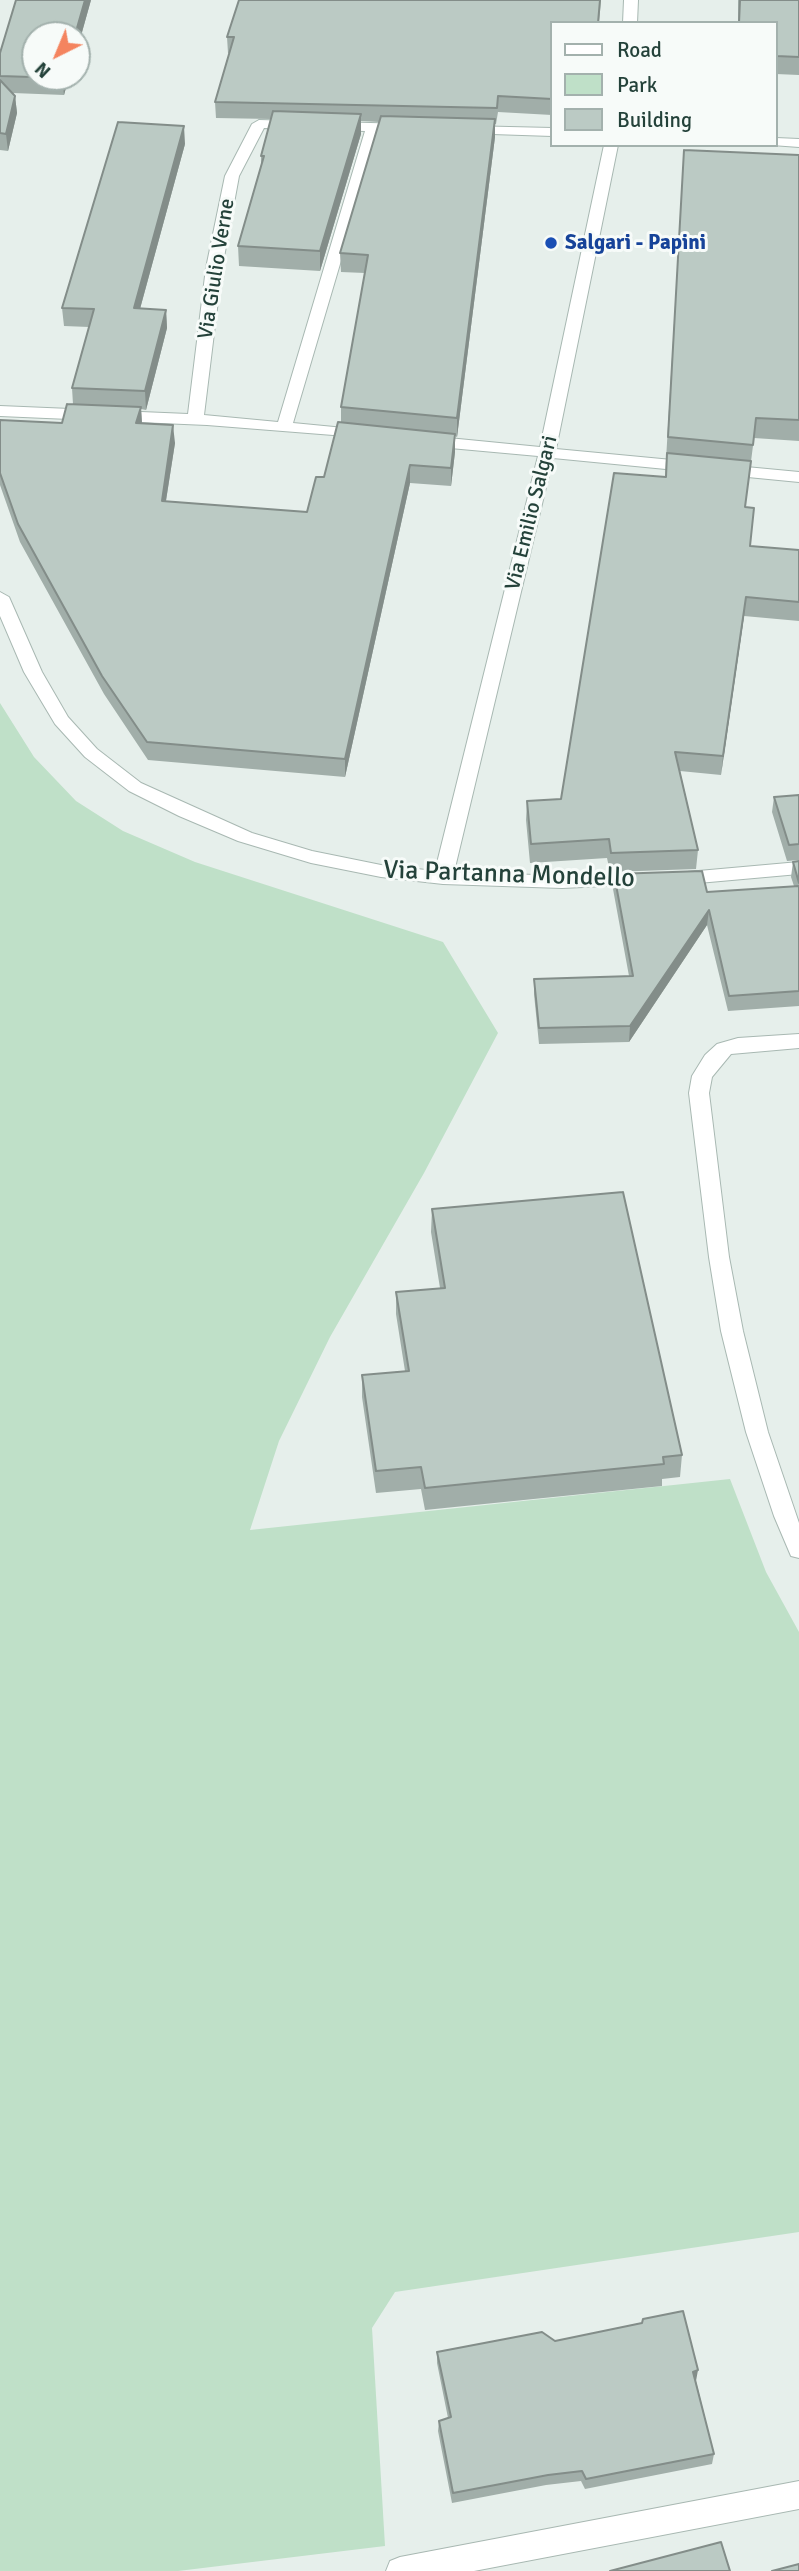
<!DOCTYPE html>
<html>
<head>
<meta charset="utf-8">
<style>
	body { margin:0 }
	#map { position:relative; width:799px; height:2571px; overflow:hidden; background:#e6efeb; font-family:Signika,sans-serif }
	canvas { display:block }
	.legend { position:absolute; left:550px; top:21px; width:228px; height:126px; box-sizing:border-box; background:#f7fbf9; border:2px solid #a3b1ad; margin:0; padding:9px 12px; list-style:none; font-size:21px; color:#24423a }
	.legend li { display:flex; align-items:center; gap:14px; height:35px }
	.legend b { width:35px; border:2px solid #a3b1ad }
	.north { position:absolute; left:21px; top:21px; width:70px; height:70px; box-sizing:border-box; background:#f7fbf9; border:2px solid #a3b1ad; border-radius:50%; rotate:223deg; font-size:19px; font-weight:700; line-height:28px; text-align:center; color:#24423a }
	.north::after { content:''; display:block; margin:auto; width:24px; height:32px; background:#f4845f; clip-path:polygon(50% 0,100% 100%,50% 72%,0 100%) }
</style>
</head>
<body>
<div id="map">
<canvas width="799" height="2571"></canvas>
<ul class="legend">
<li><b style="height:9px;background:#fff"></b>Road</li>
<li><b style="height:19px;background:#bfe0c8"></b>Park</li>
<li><b style="height:19px;background:#bbcac4"></b>Building</li>
</ul>
<div class="north">N</div>
</div>
<script>
const c = document.querySelector('canvas').getContext('2d');
c.lineJoin = 'round';
function fill(path, color) {
  c.fillStyle = color;
  c.fill(path, 'evenodd');
}
function shape(rows) {
  const path = new Path2D();
  for (const r of rows) {
    path.moveTo(r[0], r[1]);
    for (let i = 2; i < r.length; i += 2) path.lineTo(r[i], r[i + 1]);
  }
  return path;
}
function strokePath(path, color, width, dash) {
  c.strokeStyle = color;
  c.lineWidth = width;
  c.lineCap = dash ? 'butt' : 'round';
  c.setLineDash(dash || []);
  c.stroke(path);
}
function label(font, color, halo, rows, align = 'center') {
  c.font = font + ' Signika,sans-serif';
  c.lineWidth = 6;
  c.setLineDash([]);
  c.textBaseline = 'middle';
  c.strokeStyle = halo;
  c.fillStyle = color;
  for (const [text, x, y, turn = 0] of rows) {
    c.save();
    c.translate(x, y);
    c.rotate((+turn || 0) * Math.PI / 180);
    c.textAlign = isNaN(turn) ? turn : align;
    if (halo) c.strokeText(text, 0, 0);
    c.fillText(text, 0, 0);
    c.restore();
  }
}
fill(shape([
	[0,703,34,757,76,801,123,831,195,862,443,942,498,1033,424,1173,330,1337,279,1441,250,1530,730,1479,766,1572,799,1632,799,2232,395,2292,372,2328,385,2546,178,2571,0,2571]
]), '#bfe0c8');
const service = shape([
	[799,2481,799,2509,474,2571,386,2571,390,2561,400,2557,799,2481]
]);
const minor = shape([
	[624,0,638,0,637,23,623,23,624,0],
	[259,120,298,121,305,125,298,129,264,128,239,176,222,268,204,415,278,422,365,131,334,130,327,126,334,122,407,124,412,125,412,131,379,132,293,423,365,430,371,432,373,435,371,438,207,425,0,416,0,406,188,414,206,268,225,176,252,124,259,120],
	[467,126,552,128,552,136,462,133,462,127,467,126],
	[776,138,799,139,799,147,772,145,776,145,776,138],
	[604,145,618,145,556,449,799,472,799,482,553,458,454,872,562,876,640,874,647,876,649,880,647,884,562,888,443,884,381,877,311,863,238,841,179,816,129,791,85,757,55,724,24,672,0,616,0,592,9,597,42,672,68,717,97,749,141,783,252,833,312,851,381,865,435,871,538,456,428,446,420,441,428,436,540,447,604,145],
	[799,862,799,874,676,885,669,883,667,879,669,875,676,873,799,862],
	[799,1034,799,1048,731,1054,712,1077,709,1093,729,1257,743,1331,768,1432,799,1523,799,1558,791,1556,774,1516,746,1432,721,1331,709,1257,689,1093,692,1076,705,1055,717,1044,738,1038,799,1034]
]);
strokePath(service, '#a8b8b2', 2);
strokePath(minor, '#a8b8b2', 2);
fill(service, '#fff');
fill(minor, '#fff');
fill(shape([
	[91,0,77,50,77,35,35,77,69,77,64,95,13,93,15,96,17,113,8,151,0,150,0,53],
	[239,0,601,0,599,23,552,23,552,115,498,112,496,124,495,124,495,137,457,437,455,436,455,452,451,486,410,483,345,777,148,760,104,694,20,542,0,485,0,420,62,423,73,404,72,388,89,327,64,326,62,308,185,144,140,309,166,310,167,328,146,410,141,409,142,423,175,443,166,501,307,512,324,477,341,423,341,407,365,273,341,272,340,253,379,122,361,121,361,134,320,271,239,266,238,246,261,165,261,156,271,119,216,118,215,102,229,53,228,53,227,37],
	[738,0,799,0,799,75,776,74,776,23,738,23],
	[799,155,799,441,754,438,745,508,750,546,799,550,799,621,744,616,721,775,680,771,698,850,696,869,610,872,607,858,530,863,526,820,527,801,561,799,665,477,683,169],
	[799,795,799,860,787,861,772,812,774,797],
	[799,861,799,1006,728,1011,707,925,629,1042,539,1044,534,994,534,979,629,976,613,889,614,874,707,892,794,886,791,877,793,862],
	[432,1209,682,1455,680,1477,662,1479,662,1486,425,1510,421,1489,376,1493,362,1397,362,1375,405,1371,396,1314,396,1292,440,1288,431,1232],
	[555,2341,696,2381,714,2454,712,2464,585,2489,581,2481,546,2485,452,2503,438,2431,439,2421,448,2418,437,2363,437,2352]
]), '#a1aea9');
fill(shape([
	[85,0,91,0,77,50,77,35,75,35],
	[63,77,69,77,64,95,62,78],
	[15,96,17,113,8,151,6,134],
	[361,114,361,134,320,271,320,251],
	[495,119,495,137,457,437,457,418],
	[184,126,185,144,135,327,134,308],
	[166,310,167,328,146,410,145,391],
	[141,407,142,425,136,423],
	[173,425,175,443,163,519,162,501],
	[455,434,455,452,451,486,451,468],
	[410,465,410,483,345,777,345,759],
	[746,597,744,616,721,775,723,756],
	[709,910,707,925,629,1042,630,1026],
	[698,2370,696,2381,691,2382,693,2372]
]), '#838d89');
const building = shape([
	[16,0,85,0,75,35,35,35,35,77,63,77,62,78,0,76,0,53,16,0],
	[239,0,600,0,598,23,552,23,552,99,498,96,497,108,215,102,234,37,227,37,239,0],
	[740,0,799,0,799,57,776,56,776,23,739,23,740,0],
	[0,80,15,96,6,134,0,133,0,80],
	[273,111,361,114,320,251,238,246,264,156,261,156,273,111],
	[381,116,495,119,457,418,341,407,368,255,340,253,381,116],
	[118,122,184,126,134,308,166,310,145,391,72,388,94,309,62,308,118,122],
	[684,150,799,155,799,420,756,418,753,445,668,437,684,150],
	[67,404,141,407,136,423,173,425,162,501,307,512,316,477,324,477,338,422,455,434,451,468,410,465,345,759,147,742,102,676,18,524,0,473,0,420,62,423,67,404],
	[667,453,751,461,745,507,754,508,750,546,799,550,799,602,746,597,723,756,675,752,698,850,611,853,609,839,531,844,527,801,561,799,614,473,666,477,667,453],
	[799,795,799,844,789,845,774,797,799,795],
	[799,861,799,883,793,862,799,861],
	[702,871,707,892,799,886,799,991,729,996,709,910,630,1026,539,1028,534,979,633,976,614,874,702,871],
	[623,1192,682,1455,663,1457,664,1464,425,1488,421,1467,376,1471,362,1375,409,1371,396,1292,445,1288,432,1209,623,1192],
	[683,2311,698,2370,693,2372,714,2454,586,2479,582,2471,548,2475,453,2493,439,2421,451,2417,437,2352,542,2332,555,2341,642,2323,643,2319,683,2311],
	[721,2542,730,2571,610,2571,721,2542],
	[799,2564,799,2571,772,2571,799,2564]
]);
fill(building, '#bbcac4');
strokePath(building, '#838d89', 2);
for (const [x, y, r, color] of [
	[551,243,7,"#1a4fb4"]
]) {
  const dot = new Path2D();
  dot.arc(x, y, r, 0, 2 * Math.PI);
  c.fillStyle = color;
  c.fill(dot);
  strokePath(dot, '#f7fbf9', 2.5);
}
label('bold 21px', '#164399', '#f7fbf9', [
	["Salgari - Papini",565,243]
], 'left');
label('21px', '#24423a', '#f7fbf9', [
	["Via Giulio Verne",217,269,-81],
	["Via Emilio Salgari",532,513,-76]
]);
label('26px', '#24423a', '#f7fbf9', [
	["Via Partanna Mondello",509,875,2]
]);
</script>
</body>
</html>
